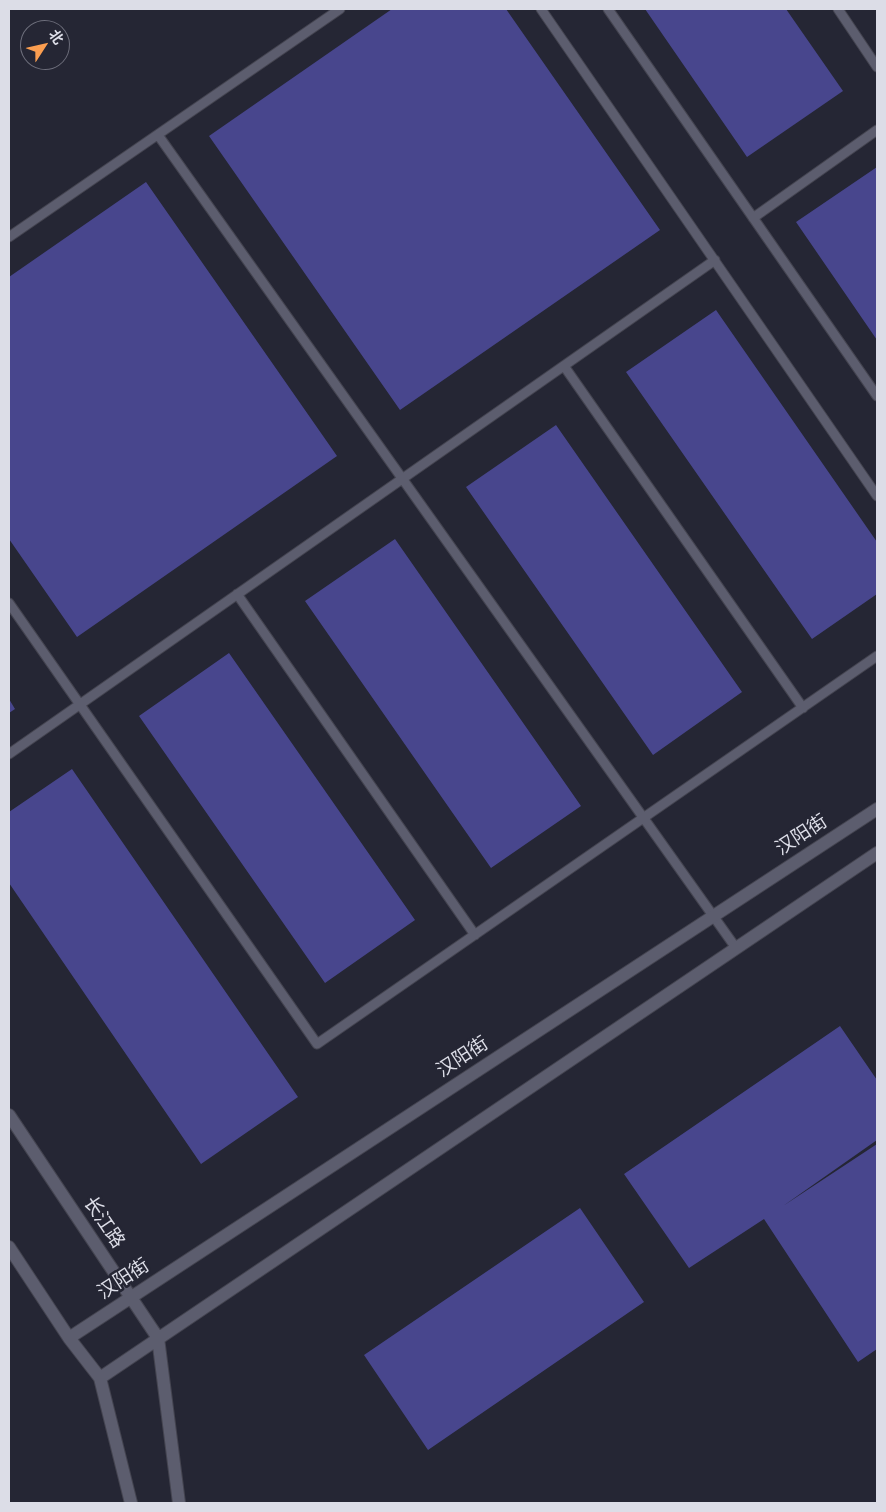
<!DOCTYPE html>
<html>
<head>
<meta charset="utf-8">
<style>
	body { margin:0 }
	#map { position:relative; width:886px; height:1512px; overflow:hidden; background:#252634; font-family:"Titillium Web","Noto Sans SC",sans-serif }
	canvas { display:block }
	.frame { position:absolute; inset:0; border:10px solid #dcdde7; pointer-events:none }
	.north { position:absolute; left:20px; top:20px; width:50px; height:50px; box-sizing:border-box; background:#252634; border:1px solid #6e6f7c; border-radius:50%; rotate:55deg; font-size:14px; font-weight:700; line-height:20px; text-align:center; color:#dcdde7 }
	.north::after { content:''; display:block; margin:auto; width:18px; height:22px; background:#fb9e50; clip-path:polygon(50% 0,100% 100%,50% 72%,0 100%) }
</style>
</head>
<body>
<div id="map">
<canvas width="886" height="1512"></canvas>
<div class="frame"></div>
<div class="north">北</div>
</div>
<script>
const c = document.querySelector('canvas').getContext('2d');
c.lineJoin = 'round';
function fill(path, color) {
  c.fillStyle = color;
  c.fill(path, 'evenodd');
}
function shape(rows) {
  const path = new Path2D();
  for (const r of rows) {
    path.moveTo(r[0], r[1]);
    for (let i = 2; i < r.length; i += 2) path.lineTo(r[i], r[i + 1]);
  }
  return path;
}
function strokePath(path, color, width, dash) {
  c.strokeStyle = color;
  c.lineWidth = width;
  c.lineCap = dash ? 'butt' : 'round';
  c.setLineDash(dash || []);
  c.stroke(path);
}
function label(font, color, halo, rows, align = 'center') {
  c.font = font + ' "Titillium Web","Noto Sans SC",sans-serif';
  c.lineWidth = 5;
  c.setLineDash([]);
  c.textBaseline = 'middle';
  c.strokeStyle = halo;
  c.fillStyle = color;
  for (const [text, x, y, turn = 0] of rows) {
    c.save();
    c.translate(x, y);
    c.rotate((+turn || 0) * Math.PI / 180);
    c.textAlign = isNaN(turn) ? turn : align;
    if (halo) c.strokeText(text, 0, 0);
    c.fillText(text, 0, 0);
    c.restore();
  }
}
fill(shape([
	[392,9,506,9,660,230,400,410,209,136],
	[645,9,786,9,843,91,747,157],
	[877,167,877,340,796,222],
	[146,182,337,456,77,637,9,539,9,277],
	[716,310,877,542,877,594,812,639,626,372],
	[556,425,742,692,653,755,466,487],
	[395,539,581,806,491,868,305,601],
	[229,653,415,920,325,983,139,716],
	[9,699,15,709,9,713],
	[72,769,298,1097,201,1164,9,883,9,812],
	[840,1026,877,1080,877,1140,783,1206,877,1144,877,1349,858,1362,764,1219,689,1268,624,1174],
	[580,1208,644,1302,428,1450,364,1355]
]), '#48468d');
const lane = shape([
	[541,9,877,496],
	[608,9,877,396],
	[838,9,877,67],
	[158,135,736,948],
	[753,218,877,130],
	[9,237,340,9],
	[564,366,803,708],
	[237,594,475,935],
	[9,603,317,1044,877,656],
	[9,754,715,260]
]);
const secondary = shape([
	[9,1115,158,1338,179,1503],
	[9,1247,69,1338,100,1378,131,1503],
	[69,1338,877,809],
	[100,1378,877,853]
]);
strokePath(lane, '#444450', 11);
strokePath(secondary, '#444450', 14);
strokePath(lane, '#5c5d6e', 9);
strokePath(secondary, '#5c5d6e', 12);
label('19px', '#dcdde7', '#252634', [
	["汉阳街",802,836,-33],
	["汉阳街",463,1058,-33],
	["长江路",103,1223,56],
	["汉阳街",124,1280,-33]
]);
</script>
</body>
</html>
